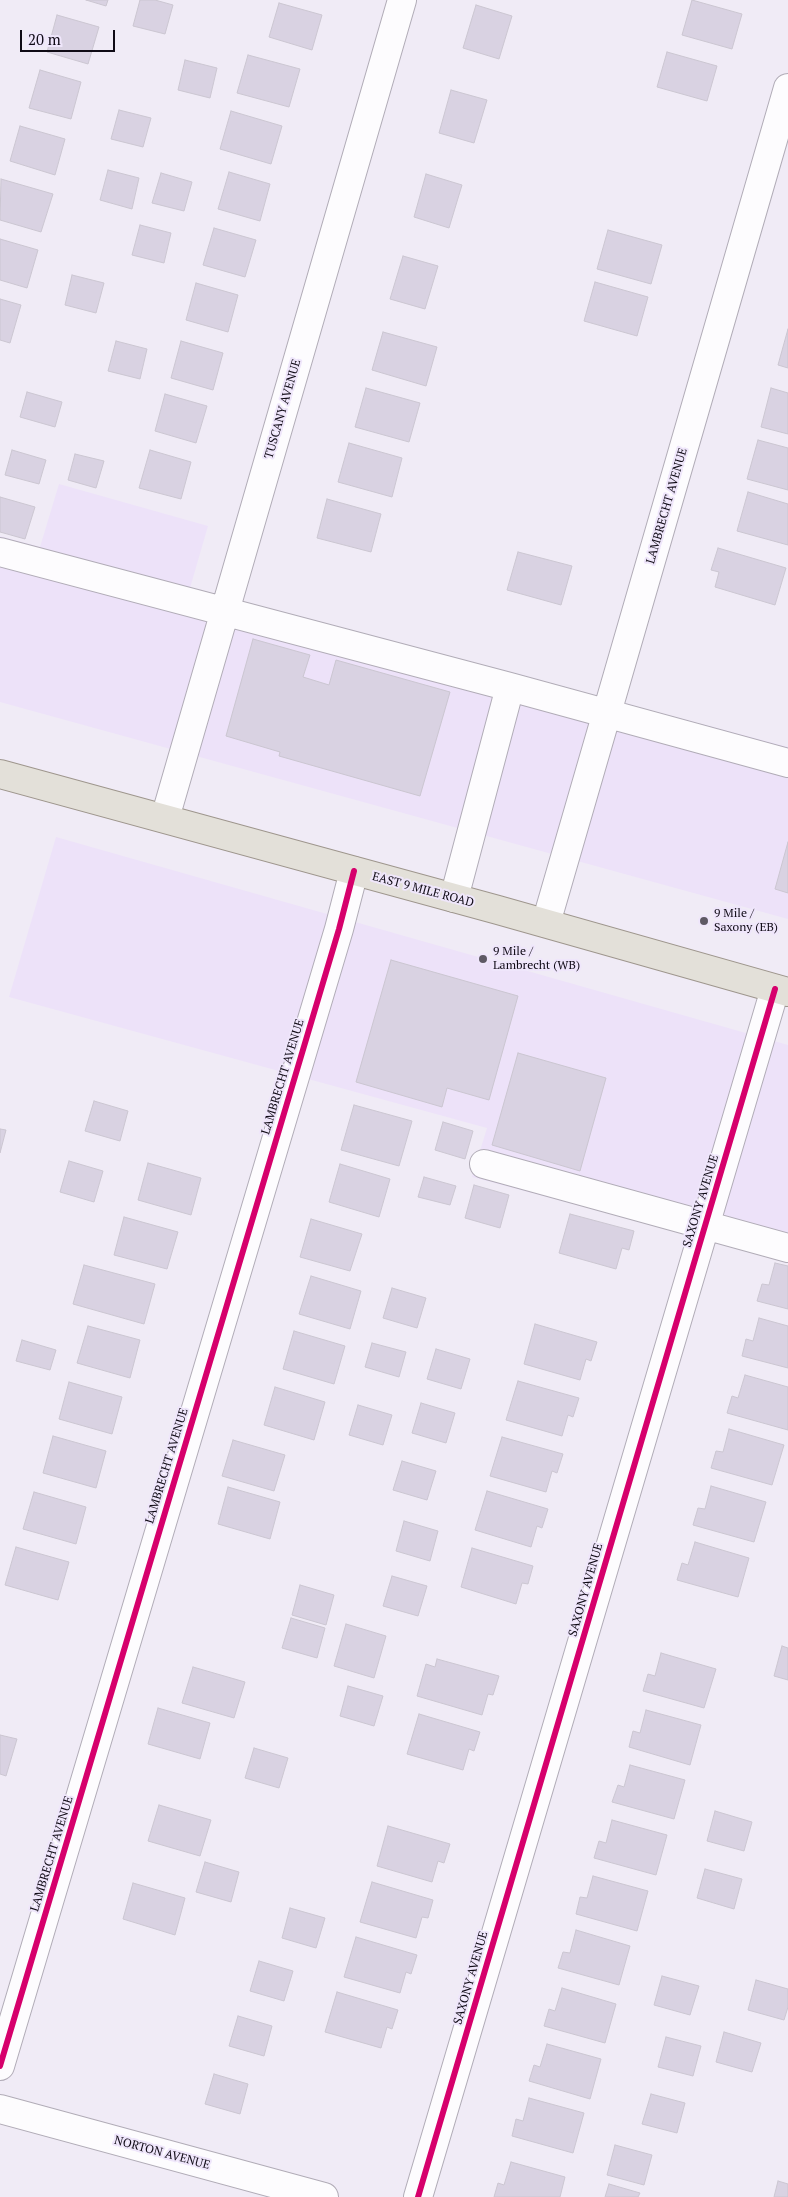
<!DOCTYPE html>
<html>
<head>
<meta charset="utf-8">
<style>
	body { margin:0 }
	#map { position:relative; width:788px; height:2197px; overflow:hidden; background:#f0ebf6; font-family:"PT Serif",serif }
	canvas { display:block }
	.scale { position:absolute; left:20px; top:30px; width:95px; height:22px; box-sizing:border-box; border:2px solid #0f0a15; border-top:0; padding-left:6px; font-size:15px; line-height:18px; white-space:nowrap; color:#0f0a15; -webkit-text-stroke:4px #efe6fb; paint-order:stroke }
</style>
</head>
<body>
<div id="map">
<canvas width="788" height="2197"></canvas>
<div class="scale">20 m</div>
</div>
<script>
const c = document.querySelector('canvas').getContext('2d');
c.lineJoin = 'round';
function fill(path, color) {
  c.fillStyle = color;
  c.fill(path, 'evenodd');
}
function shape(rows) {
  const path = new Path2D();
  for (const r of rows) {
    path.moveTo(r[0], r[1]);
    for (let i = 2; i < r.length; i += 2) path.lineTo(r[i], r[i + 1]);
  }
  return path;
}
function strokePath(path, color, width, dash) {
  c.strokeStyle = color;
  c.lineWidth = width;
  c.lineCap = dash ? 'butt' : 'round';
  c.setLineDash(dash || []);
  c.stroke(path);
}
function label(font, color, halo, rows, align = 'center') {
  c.font = font + ' "PT Serif",serif';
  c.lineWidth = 4;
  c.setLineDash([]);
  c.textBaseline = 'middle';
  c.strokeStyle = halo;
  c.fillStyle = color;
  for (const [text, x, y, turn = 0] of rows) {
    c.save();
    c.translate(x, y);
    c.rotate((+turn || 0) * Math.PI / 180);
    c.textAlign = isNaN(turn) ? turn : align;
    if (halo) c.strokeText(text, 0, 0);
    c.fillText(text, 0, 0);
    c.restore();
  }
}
fill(shape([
	[59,484,208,526,190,588,788,747,788,919,0,702,0,536,40,547],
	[56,837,788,1045,788,1261,472,1177,487,1128,9,997]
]), '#ede2f9');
const building = shape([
	[86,0,108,0,106,6,86,0],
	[140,0,155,0,173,5,165,34,133,26,140,0],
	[692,0,742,14,732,49,682,35,692,0],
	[279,3,322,15,312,50,269,37,279,3],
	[476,5,512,16,499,59,463,48,476,5],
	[57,15,99,27,88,64,47,52,57,15],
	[667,52,717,66,707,101,657,87,667,52],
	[248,55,300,69,289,107,237,93,248,55],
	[185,60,217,68,210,98,178,90,185,60],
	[40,70,81,82,71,119,29,108,40,70],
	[451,90,487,100,474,143,439,133,451,90],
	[119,110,151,118,143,147,111,139,119,110],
	[231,111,282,126,271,164,220,149,231,111],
	[20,126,65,139,55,175,10,161,20,126],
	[108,170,139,178,132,209,100,200,108,170],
	[229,172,270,184,260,221,218,209,229,172],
	[161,173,192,182,184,211,152,203,161,173],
	[426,174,462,185,449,228,414,217,426,174],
	[1,179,53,194,41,232,0,220,1,179],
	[140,225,171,233,164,263,132,255,140,225],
	[214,228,256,240,245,277,203,265,214,228],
	[608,230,662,245,651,284,597,269,608,230],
	[0,239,38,250,27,288,0,280,0,239],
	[403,256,438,266,425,309,390,299,403,256],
	[72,275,104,283,96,313,65,305,72,275],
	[595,282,648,297,637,336,584,321,595,282],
	[196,283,238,295,228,332,186,320,196,283],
	[0,299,21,305,10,343,0,340,0,299],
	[788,329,788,368,778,365,788,329],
	[383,332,437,347,426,386,372,370,383,332],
	[116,341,147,349,140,379,108,371,116,341],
	[181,341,223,353,213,390,171,378,181,341],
	[366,388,420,403,409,442,355,427,366,388],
	[771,388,788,393,788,434,761,427,771,388],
	[27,392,62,402,55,427,20,417,27,392],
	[165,394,207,406,196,443,155,431,165,394],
	[758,440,788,448,788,490,747,479,758,440],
	[349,443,402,458,392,497,338,482,349,443],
	[12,450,46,460,39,484,5,475,12,450],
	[150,450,191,462,181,499,139,488,150,450],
	[75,454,104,461,96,488,68,480,75,454],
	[748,492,788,504,788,545,737,531,748,492],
	[0,497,35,507,25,539,0,532,0,497],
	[327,499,381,514,371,552,317,538,327,499],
	[718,548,786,568,775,605,715,587,719,572,711,570,718,548],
	[518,552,572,566,561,605,507,590,518,552],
	[253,639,310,655,303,677,329,685,336,660,450,692,420,796,279,756,280,752,226,736,253,639],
	[788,842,788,893,775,889,788,842],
	[391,960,518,996,489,1100,447,1088,442,1107,356,1082,391,960],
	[518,1053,606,1078,580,1171,492,1145,518,1053],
	[94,1101,128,1111,120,1141,85,1131,94,1101],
	[354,1105,412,1121,399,1166,341,1150,354,1105],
	[443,1122,473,1131,465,1159,435,1150,443,1122],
	[0,1129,6,1130,0,1153,0,1129],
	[69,1161,103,1171,94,1202,60,1192,69,1161],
	[148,1163,201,1178,191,1215,138,1200,148,1163],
	[340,1164,390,1179,379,1217,329,1202,340,1164],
	[424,1177,456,1186,450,1205,418,1197,424,1177],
	[474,1185,509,1195,500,1228,465,1218,474,1185],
	[570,1214,634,1231,629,1250,622,1248,616,1269,559,1253,570,1214],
	[124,1217,178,1232,167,1269,114,1255,124,1217],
	[311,1219,362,1234,350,1271,300,1257,311,1219],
	[775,1263,788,1266,788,1309,757,1301,762,1284,769,1285,775,1263],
	[84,1265,155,1284,144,1324,73,1304,84,1265],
	[311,1276,361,1291,350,1329,299,1314,311,1276],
	[392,1288,426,1298,417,1328,383,1318,392,1288],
	[759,1318,788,1326,788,1368,742,1356,746,1339,753,1341,759,1318],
	[535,1324,597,1342,591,1361,586,1359,580,1380,524,1364,535,1324],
	[88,1326,140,1340,130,1378,77,1363,88,1326],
	[294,1331,345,1346,334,1384,283,1369,294,1331],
	[22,1340,56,1350,50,1370,16,1361,22,1340],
	[372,1343,406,1352,399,1377,365,1367,372,1343],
	[436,1349,470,1359,461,1389,427,1379,436,1349],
	[745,1375,788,1387,788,1430,727,1413,732,1396,738,1398,745,1375],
	[518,1381,579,1398,573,1417,568,1415,562,1436,506,1420,518,1381],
	[69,1382,122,1397,112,1434,59,1419,69,1382],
	[275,1387,325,1402,314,1440,264,1425,275,1387],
	[421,1403,455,1413,446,1443,412,1433,421,1403],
	[358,1405,392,1415,383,1445,349,1435,358,1405],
	[729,1429,784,1445,772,1485,711,1468,716,1451,723,1452,729,1429],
	[53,1436,106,1451,96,1488,43,1473,53,1436],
	[502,1437,563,1454,557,1473,552,1471,546,1492,490,1476,502,1437],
	[233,1440,285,1455,274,1491,222,1476,233,1440],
	[402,1461,436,1471,427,1500,393,1490,402,1461],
	[711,1486,766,1502,754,1542,693,1525,698,1508,705,1509,711,1486],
	[228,1487,280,1502,270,1539,218,1524,228,1487],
	[487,1491,548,1509,542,1528,537,1526,531,1547,475,1530,487,1491],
	[34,1492,86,1507,76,1544,23,1529,34,1492],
	[404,1521,438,1531,430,1561,396,1551,404,1521],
	[695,1542,749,1558,738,1597,677,1580,682,1563,688,1565,695,1542],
	[16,1547,69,1562,58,1600,5,1585,16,1547],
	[472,1548,533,1566,528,1584,522,1583,516,1604,461,1587,472,1548],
	[392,1576,427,1586,418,1616,383,1606,392,1576],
	[300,1585,334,1595,326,1625,292,1615,300,1585],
	[291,1618,325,1628,317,1658,282,1648,291,1618],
	[346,1624,386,1636,374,1678,334,1666,346,1624],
	[782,1646,788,1648,788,1680,774,1676,782,1646],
	[661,1653,716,1669,704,1708,643,1691,648,1674,655,1676,661,1653],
	[437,1659,499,1676,493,1695,488,1694,482,1715,417,1696,426,1664,435,1667,437,1659],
	[193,1667,245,1682,234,1718,182,1703,193,1667],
	[348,1686,383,1696,374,1726,340,1716,348,1686],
	[158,1708,210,1723,200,1759,148,1744,158,1708],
	[646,1710,701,1725,690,1765,629,1747,633,1731,640,1733,646,1710],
	[419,1714,480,1732,474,1751,469,1749,463,1770,407,1754,419,1714],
	[0,1735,17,1739,6,1776,0,1774,0,1735],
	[254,1748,288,1758,279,1788,245,1778,254,1748],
	[630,1765,685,1780,674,1819,612,1802,618,1785,624,1787,630,1765],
	[159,1805,211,1820,200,1856,148,1841,159,1805],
	[715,1811,752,1822,744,1851,707,1841,715,1811],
	[612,1820,667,1835,656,1875,594,1858,599,1841,606,1843,612,1820],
	[388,1826,450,1844,444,1863,438,1861,432,1882,377,1866,388,1826],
	[205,1862,239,1872,231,1902,196,1892,205,1862],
	[705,1869,742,1879,734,1909,697,1898,705,1869],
	[593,1876,648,1891,637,1931,576,1914,580,1897,587,1898,593,1876],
	[372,1882,433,1900,428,1918,422,1917,416,1938,360,1922,372,1882],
	[133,1883,185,1898,175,1935,123,1919,133,1883],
	[290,1908,325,1918,316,1948,282,1938,290,1908],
	[576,1930,630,1946,619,1985,558,1968,563,1952,570,1953,576,1930],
	[356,1937,417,1955,411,1974,406,1972,400,1993,344,1977,356,1937],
	[259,1961,293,1971,284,2001,250,1991,259,1961],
	[662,1976,699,1986,690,2015,654,2005,662,1976],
	[756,1980,788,1989,788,2007,784,2020,748,2010,756,1980],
	[562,1988,616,2004,605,2043,544,2026,549,2009,555,2011,562,1988],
	[337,1992,398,2010,392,2029,387,2027,381,2048,325,2032,337,1992],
	[238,2016,272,2026,264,2056,229,2046,238,2016],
	[724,2032,761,2043,752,2072,716,2062,724,2032],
	[666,2037,701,2046,693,2076,658,2067,666,2037],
	[547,2044,601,2059,590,2099,529,2081,534,2065,540,2067,547,2044],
	[214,2074,248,2084,240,2114,205,2104,214,2074],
	[651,2094,685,2103,677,2133,642,2124,651,2094],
	[529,2098,584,2113,573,2153,512,2136,516,2119,523,2121,529,2098],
	[615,2145,652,2155,644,2185,607,2175,615,2145],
	[511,2162,565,2177,560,2197,494,2197,498,2183,504,2185,511,2162],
	[778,2181,788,2184,788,2197,774,2197,778,2181],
	[609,2184,640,2193,638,2197,605,2197,609,2184]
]);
fill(building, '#d9d2e2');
strokePath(building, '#cbc6d1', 1);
const minor = shape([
	[0,552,510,687,788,763],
	[165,818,402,0],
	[454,898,510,687],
	[546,923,788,88],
	[484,1164,788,1248],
	[0,2066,339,929,354,871],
	[0,2109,324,2197],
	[418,2197,775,989]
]);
const major = shape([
	[0,774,498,910,788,992]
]);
strokePath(minor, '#b1acb7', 30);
strokePath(major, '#9e968d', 30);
strokePath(minor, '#fdfcfe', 28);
strokePath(major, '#e3e0d9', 28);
strokePath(shape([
	[0,2066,339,929,354,871],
	[418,2197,775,989]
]), '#d6006c', 6);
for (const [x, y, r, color] of [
	[704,921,5,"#5e5964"],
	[483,959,5,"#5e5964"]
]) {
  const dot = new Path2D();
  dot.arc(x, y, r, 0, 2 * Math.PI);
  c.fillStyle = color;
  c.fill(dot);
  strokePath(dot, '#efe6fb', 2);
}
label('12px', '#0f0a15', '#efe6fb', [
	["TUSCANY AVENUE",283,409,-74],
	["LAMBRECHT AVENUE",667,506,-74],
	["EAST 9 MILE ROAD",423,890,15],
	["LAMBRECHT AVENUE",283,1077,-73],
	["SAXONY AVENUE",701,1201,-73],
	["LAMBRECHT AVENUE",167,1466,-73],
	["SAXONY AVENUE",586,1590,-74],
	["LAMBRECHT AVENUE",52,1854,-73],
	["SAXONY AVENUE",471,1978,-74],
	["NORTON AVENUE",162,2153,15]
]);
label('12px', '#0f0a15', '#efe6fb', [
	["9 Mile /",714,914],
	["Saxony (EB)",714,928],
	["9 Mile /",493,952],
	["Lambrecht (WB)",493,966]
], 'left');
</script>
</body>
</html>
